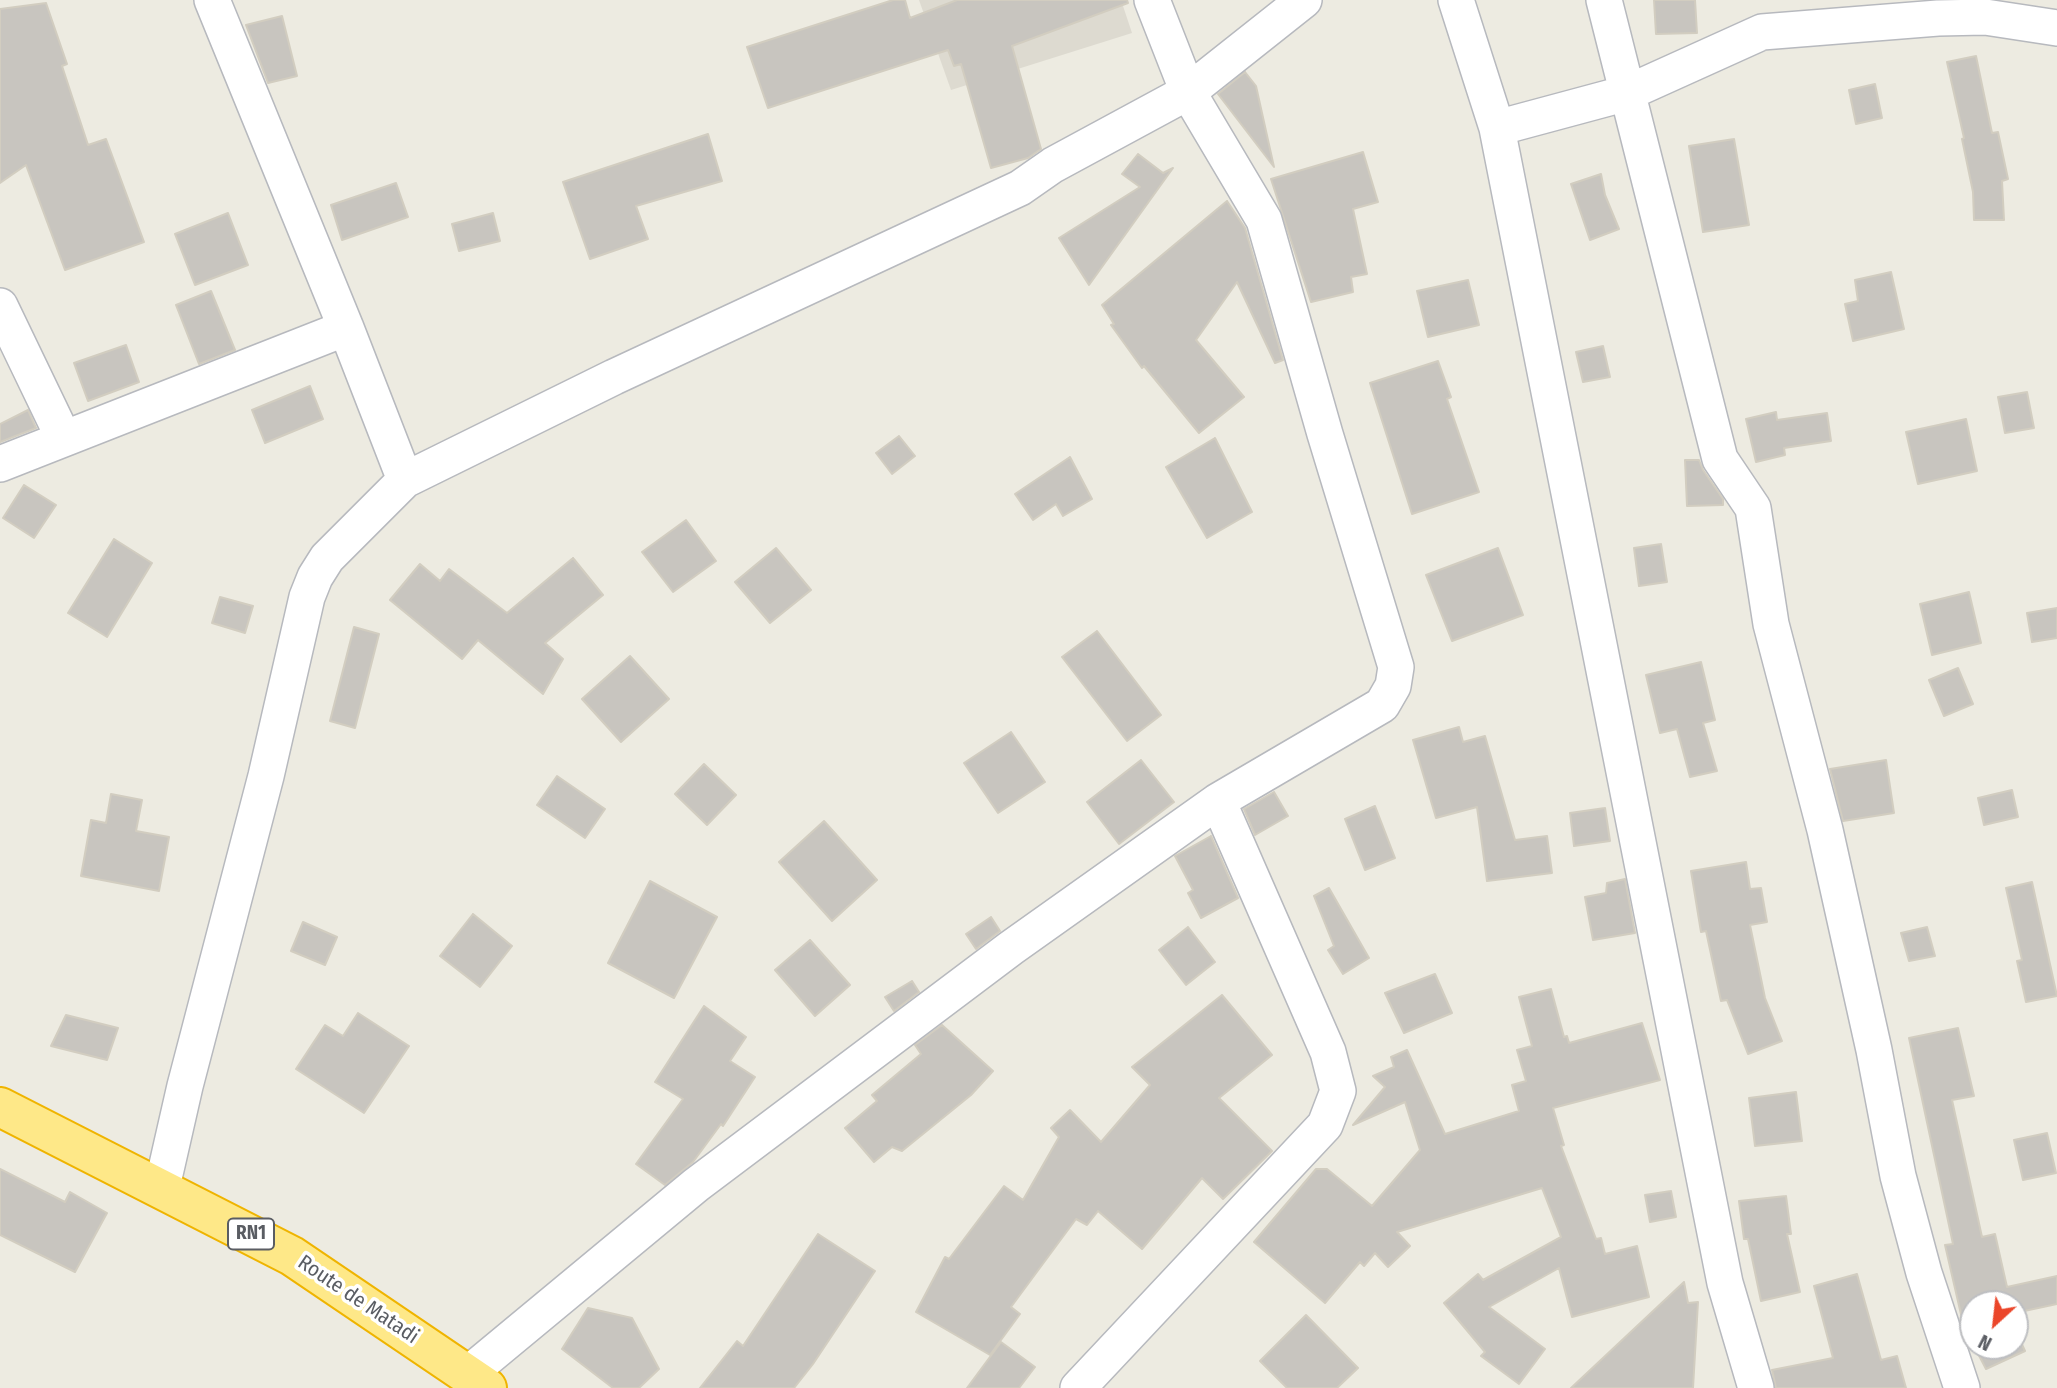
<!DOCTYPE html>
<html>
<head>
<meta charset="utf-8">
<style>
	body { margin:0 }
	#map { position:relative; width:2057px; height:1388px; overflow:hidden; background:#edebe1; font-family:"Fira Sans Condensed",sans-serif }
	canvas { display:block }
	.north { position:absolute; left:1959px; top:1290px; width:70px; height:70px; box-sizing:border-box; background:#fff; border:2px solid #bdbec1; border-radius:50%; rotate:207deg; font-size:19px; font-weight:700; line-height:28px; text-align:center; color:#5a5d63 }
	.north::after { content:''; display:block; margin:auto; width:24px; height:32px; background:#eb462a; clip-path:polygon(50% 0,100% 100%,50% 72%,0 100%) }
</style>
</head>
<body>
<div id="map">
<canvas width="2057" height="1388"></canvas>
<div class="north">N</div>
</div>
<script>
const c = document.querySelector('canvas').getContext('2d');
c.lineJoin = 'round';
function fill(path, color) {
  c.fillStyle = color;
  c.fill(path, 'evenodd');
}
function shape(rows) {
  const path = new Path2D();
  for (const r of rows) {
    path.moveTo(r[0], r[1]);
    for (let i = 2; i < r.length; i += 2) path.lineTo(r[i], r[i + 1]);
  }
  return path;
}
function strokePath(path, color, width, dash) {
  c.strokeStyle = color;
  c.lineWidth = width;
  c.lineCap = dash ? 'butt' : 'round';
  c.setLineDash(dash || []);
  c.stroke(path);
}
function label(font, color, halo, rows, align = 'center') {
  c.font = font + ' "Fira Sans Condensed",sans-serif';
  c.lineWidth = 7;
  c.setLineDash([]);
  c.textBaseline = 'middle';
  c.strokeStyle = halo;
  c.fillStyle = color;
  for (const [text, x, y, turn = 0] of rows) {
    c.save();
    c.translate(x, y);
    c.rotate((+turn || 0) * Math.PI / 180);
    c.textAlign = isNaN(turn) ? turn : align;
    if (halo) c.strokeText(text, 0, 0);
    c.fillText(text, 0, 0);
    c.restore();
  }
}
fill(shape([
	[919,0,1121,0,1132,33,951,90]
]), '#dddad0');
const building = shape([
	[893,0,905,0,910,18,957,0,1127,0,1128,3,1012,46,1041,149,1028,158,991,168,961,64,954,66,948,50,768,108,747,47,893,0],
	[1654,0,1695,0,1697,33,1656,34,1654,0],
	[46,3,67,64,62,66,88,145,106,139,144,242,65,270,26,165,0,183,0,9,46,3],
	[282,16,297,76,268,83,246,25,282,16],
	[1976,56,1992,133,1998,132,2008,179,2002,181,2004,220,1974,220,1973,192,1962,139,1964,138,1947,62,1976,56],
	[1245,72,1256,86,1274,167,1218,94,1245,72],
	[1875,84,1882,118,1856,124,1849,90,1875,84],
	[708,134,722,181,636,206,648,239,590,259,563,182,708,134],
	[1734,139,1749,225,1703,232,1689,146,1734,139],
	[1363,152,1378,202,1353,209,1367,274,1351,277,1353,292,1311,302,1271,179,1363,152],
	[1138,154,1163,173,1173,168,1089,285,1059,238,1140,187,1122,174,1138,154],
	[1601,174,1605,195,1619,229,1590,240,1571,184,1601,174],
	[396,183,408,217,342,240,331,205,396,183],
	[1227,201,1245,228,1283,360,1275,363,1237,282,1196,340,1244,397,1199,433,1144,366,1142,368,1111,325,1114,324,1102,305,1227,201],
	[228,213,248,265,195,285,175,234,228,213],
	[493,213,500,241,459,251,452,224,493,213],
	[1891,272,1904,329,1853,341,1845,304,1858,301,1855,280,1891,272],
	[1468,280,1479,325,1428,337,1417,291,1468,280],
	[211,291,235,350,199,364,176,305,211,291],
	[126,345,139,382,88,401,74,363,126,345],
	[1603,346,1610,377,1583,382,1576,352,1603,346],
	[1438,361,1451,397,1447,399,1479,492,1412,514,1370,383,1438,361],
	[310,386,323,419,265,443,252,410,310,386],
	[2027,392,2034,428,2005,433,1998,397,2027,392],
	[28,410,36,428,0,442,0,424,28,410],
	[1776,412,1777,420,1827,413,1831,441,1784,448,1785,455,1756,462,1746,419,1776,412],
	[1966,419,1977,471,1918,484,1906,432,1966,419],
	[899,436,915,456,892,474,876,453,899,436],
	[1215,438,1252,512,1207,538,1166,467,1215,438],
	[1070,457,1092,499,1063,516,1056,504,1033,520,1015,494,1070,457],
	[1685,460,1699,460,1703,470,1723,499,1723,505,1687,506,1685,460],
	[24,485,56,505,34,538,3,518,24,485],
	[686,520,716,561,673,592,642,552,686,520],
	[114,539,152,563,107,637,68,613,114,539],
	[1661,544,1667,582,1639,586,1634,548,1661,544],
	[776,548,811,590,770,623,735,582,776,548],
	[1498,548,1523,615,1452,641,1426,575,1498,548],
	[573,558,603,595,545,643,563,659,543,694,478,640,462,659,390,600,420,564,440,581,449,569,507,613,573,558],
	[1969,592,1981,643,1932,655,1920,604,1969,592],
	[220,597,253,606,245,633,212,623,220,597],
	[2057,608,2057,638,2032,642,2027,613,2057,608],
	[354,627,379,634,355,728,330,721,354,627],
	[1097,631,1161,715,1127,741,1062,657,1097,631],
	[630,656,669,699,621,742,582,699,630,656],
	[1701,662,1715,720,1703,723,1717,771,1690,777,1677,729,1660,733,1646,675,1701,662],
	[1958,668,1973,704,1944,716,1929,680,1958,668],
	[1459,727,1463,742,1485,736,1515,840,1547,836,1552,873,1487,881,1477,807,1436,818,1413,740,1459,727],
	[1011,732,1045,782,998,813,964,763,1011,732],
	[1141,760,1174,802,1119,844,1087,802,1141,760],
	[1886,760,1894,813,1843,821,1830,769,1886,760],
	[704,764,736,795,707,825,675,794,704,764],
	[557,776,605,809,585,838,537,805,557,776],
	[2012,790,2018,817,1984,825,1978,798,2012,790],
	[1274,792,1288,816,1255,835,1244,809,1274,792],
	[111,794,142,800,136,831,169,837,159,891,81,876,91,820,106,823,111,794],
	[1375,806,1395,858,1365,870,1345,819,1375,806],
	[1605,808,1610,841,1574,846,1570,813,1605,808],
	[824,821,877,880,832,921,779,862,824,821],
	[1211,836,1238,898,1201,918,1188,893,1193,890,1175,856,1211,836],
	[1746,862,1750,889,1761,888,1767,922,1750,925,1765,998,1782,1041,1748,1054,1727,1000,1721,1001,1706,931,1701,932,1691,871,1746,862],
	[1625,879,1635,933,1593,940,1585,897,1606,893,1607,883,1625,879],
	[650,881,717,917,674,998,608,963,650,881],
	[2032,882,2057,996,2026,1002,2017,961,2022,960,2006,888,2032,882],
	[1329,888,1369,958,1343,974,1328,950,1334,946,1314,896,1329,888],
	[473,914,512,946,480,987,440,956,473,914],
	[991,917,1000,931,976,949,966,934,991,917],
	[303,922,337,937,325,965,291,951,303,922],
	[1188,927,1215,962,1186,985,1159,950,1188,927],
	[1927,927,1935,956,1909,961,1901,933,1927,927],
	[810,940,850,985,815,1016,775,970,810,940],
	[1435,974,1452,1013,1404,1033,1385,993,1435,974],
	[912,981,919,992,894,1011,885,997,912,981],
	[1551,989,1564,1037,1567,1036,1569,1043,1642,1023,1660,1080,1553,1108,1564,1145,1561,1146,1596,1239,1601,1238,1605,1254,1637,1246,1649,1297,1572,1317,1559,1268,1489,1307,1545,1349,1519,1384,1481,1356,1485,1352,1444,1303,1478,1274,1483,1280,1561,1237,1542,1188,1397,1232,1410,1246,1388,1267,1375,1253,1364,1266,1360,1262,1325,1303,1254,1242,1316,1169,1327,1169,1372,1206,1420,1150,1405,1102,1353,1125,1385,1087,1373,1076,1394,1067,1391,1057,1407,1050,1445,1134,1519,1111,1512,1085,1526,1081,1517,1050,1532,1046,1519,997,1551,989],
	[1222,995,1272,1055,1219,1098,1272,1151,1223,1199,1202,1178,1142,1249,1098,1211,1087,1225,1076,1219,1011,1307,1020,1314,990,1355,916,1312,945,1257,949,1259,1004,1186,1023,1200,1059,1137,1051,1128,1070,1110,1101,1142,1150,1085,1132,1067,1222,995],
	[704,1006,746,1037,730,1061,755,1077,723,1126,721,1124,693,1162,665,1185,636,1164,683,1099,655,1082,704,1006],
	[358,1013,409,1046,364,1113,296,1069,325,1025,343,1036,358,1013],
	[66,1015,118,1028,107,1060,51,1046,66,1015],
	[942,1025,993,1071,971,1095,902,1151,892,1147,874,1162,845,1128,877,1101,872,1095,921,1054,915,1045,942,1025],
	[1958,1028,1974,1096,1952,1100,1982,1237,1995,1234,2007,1287,2057,1276,2057,1304,2015,1313,2015,1304,1973,1304,1973,1344,1963,1323,1945,1245,1953,1244,1909,1038,1958,1028],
	[1796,1092,1802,1141,1755,1146,1749,1098,1796,1092],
	[2047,1133,2056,1173,2023,1180,2014,1140,2047,1133],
	[0,1169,65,1202,70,1192,107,1213,75,1272,0,1235,0,1169],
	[1671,1191,1676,1217,1650,1222,1645,1195,1671,1191],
	[1786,1196,1791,1234,1787,1234,1800,1292,1761,1301,1748,1239,1744,1239,1739,1201,1786,1196],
	[818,1234,875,1271,813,1364,794,1388,700,1388,737,1341,743,1346,818,1234],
	[1857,1274,1881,1360,1897,1356,1906,1388,1776,1388,1772,1370,1833,1358,1814,1286,1857,1274],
	[1684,1282,1688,1303,1698,1302,1693,1388,1571,1388,1684,1282],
	[588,1308,632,1318,659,1369,639,1388,613,1388,562,1349,588,1308],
	[1306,1315,1358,1368,1337,1388,1287,1388,1260,1361,1306,1315],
	[2015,1329,2025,1351,1986,1369,1974,1346,2015,1346,2015,1329],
	[1001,1342,1035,1367,1019,1388,967,1388,1001,1342]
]);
fill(building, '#c8c5bf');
strokePath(building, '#d2cdc0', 2);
const street = shape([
	[1456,0,1497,128,1725,1283,1756,1388],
	[1604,0,1720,459,1753,508,1771,624,1825,830,1874,1050,1898,1176,1924,1273,1962,1388],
	[1497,128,1627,93,1762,32,1938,18,1985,17,2057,28],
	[0,306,63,437],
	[0,464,346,328],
	[405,480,614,377,1020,188,1053,165,1188,92,1304,0],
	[162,1187,185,1086,266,776,307,597,315,577,327,558,405,480,346,328,212,0],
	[468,1374,696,1185,1011,948,1218,801,1382,705,1393,686,1396,667,1325,434,1264,220,1188,92,1152,0],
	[1078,1388,1325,1125,1338,1091,1328,1052,1218,801]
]);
const highway = shape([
	[0,1107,292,1256,487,1388]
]);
strokePath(street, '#b7b9be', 38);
strokePath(highway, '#efb400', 42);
strokePath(street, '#fff', 35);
strokePath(highway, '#fee888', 38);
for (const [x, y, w] of [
	[251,1234,46]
]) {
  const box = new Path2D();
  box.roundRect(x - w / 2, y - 15.5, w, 31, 5);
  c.fillStyle = '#fff';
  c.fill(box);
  strokePath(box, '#5a5d63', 2);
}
label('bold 19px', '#5a5d63', null, [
	["RN1",251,1234]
]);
label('21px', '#5a5d63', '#fff', [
	["Route de Matadi",358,1300,34]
]);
</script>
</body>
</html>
